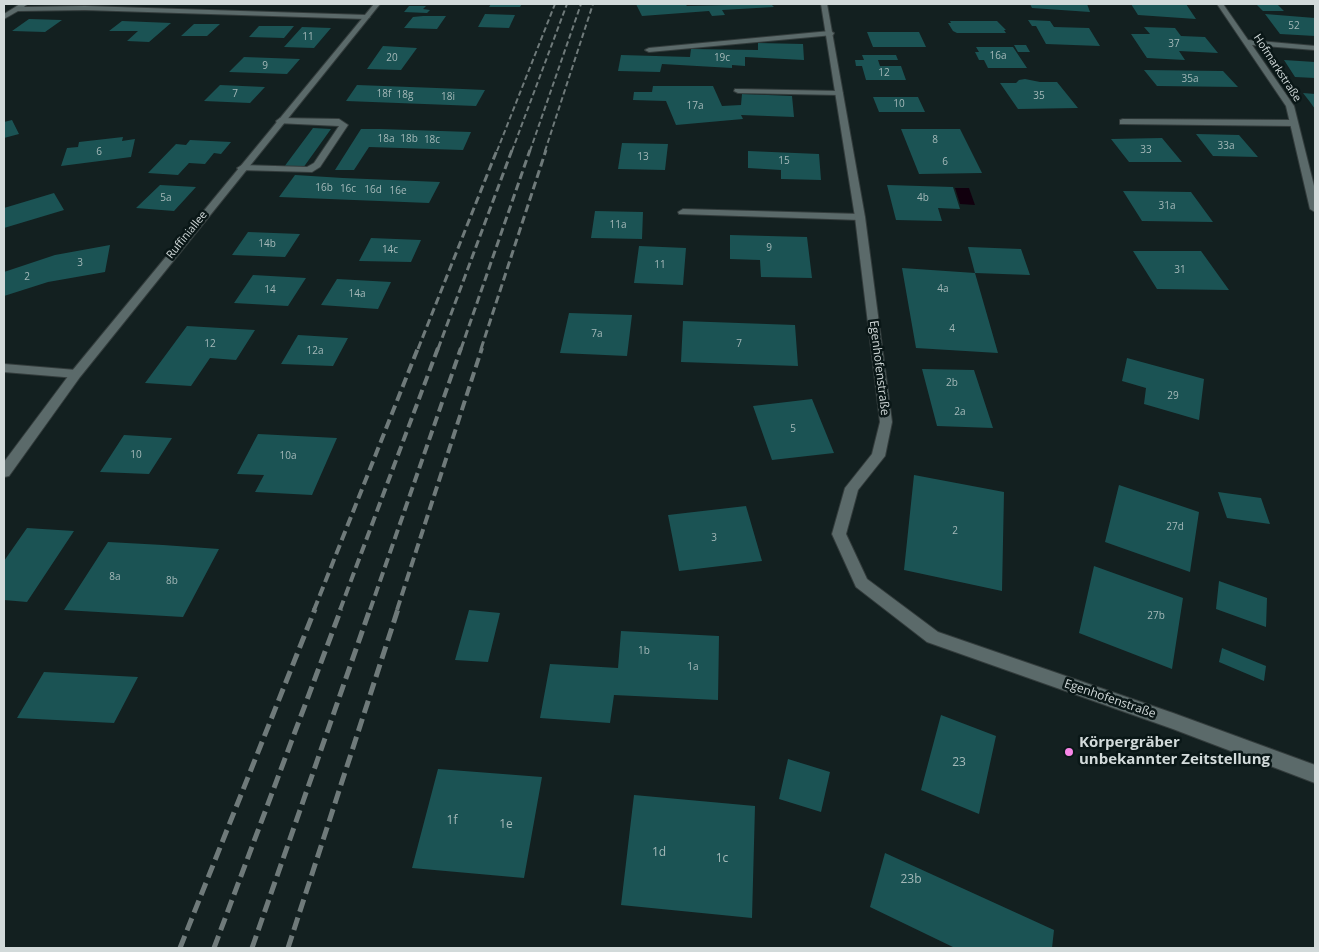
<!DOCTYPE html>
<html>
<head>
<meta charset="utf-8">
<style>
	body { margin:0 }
	#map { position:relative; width:1319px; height:952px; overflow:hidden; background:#132020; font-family:"Open Sans",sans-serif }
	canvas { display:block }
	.frame { position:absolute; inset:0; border:5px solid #d2dada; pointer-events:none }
</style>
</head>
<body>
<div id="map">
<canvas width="1319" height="952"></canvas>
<div class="frame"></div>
</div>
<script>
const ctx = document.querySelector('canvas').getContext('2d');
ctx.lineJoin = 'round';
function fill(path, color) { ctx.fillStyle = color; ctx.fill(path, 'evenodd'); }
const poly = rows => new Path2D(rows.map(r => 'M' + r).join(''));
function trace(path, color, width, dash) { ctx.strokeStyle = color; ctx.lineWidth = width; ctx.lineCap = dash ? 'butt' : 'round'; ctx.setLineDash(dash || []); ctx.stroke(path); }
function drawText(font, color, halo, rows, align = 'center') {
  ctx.font = font + ' "Open Sans",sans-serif'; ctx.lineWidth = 5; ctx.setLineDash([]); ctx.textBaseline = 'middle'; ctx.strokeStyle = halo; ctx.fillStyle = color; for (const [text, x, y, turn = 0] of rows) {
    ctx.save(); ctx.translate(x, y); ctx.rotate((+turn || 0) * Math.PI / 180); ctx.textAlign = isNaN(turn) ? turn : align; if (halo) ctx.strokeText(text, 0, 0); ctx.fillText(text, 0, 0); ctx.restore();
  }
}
fill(poly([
	[955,188,969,188,975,205,960,204]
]), '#11000e');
fill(poly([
	[491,4,522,4,520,7,489,7],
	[636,4,685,4,687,6,771,4,774,7,722,10,725,15,712,16,709,11,642,16],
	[1030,4,1087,4,1090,12,1032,8],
	[1131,4,1186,4,1196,19,1138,15],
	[1256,4,1277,4,1284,11,1263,11],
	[409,6,426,6,423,9,430,10,427,13,404,12],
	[485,14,515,15,509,28,478,27],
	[1265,14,1315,18,1315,36,1280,34],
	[423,16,446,16,437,29,404,28,413,17],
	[29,19,62,20,45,32,12,31],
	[1028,20,1050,21,1054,27,1089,28,1100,46,1046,44,1036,26,1032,26],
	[122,21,171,23,149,42,127,41,138,31,109,31],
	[950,21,997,21,1006,30,1004,30,1006,33,957,33,953,31,948,23,951,23],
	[194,24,220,24,207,36,181,36],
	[259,26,294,26,284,38,249,37],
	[302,27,331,28,314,48,284,47],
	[1144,27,1175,28,1181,36,1205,37,1218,53,1179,51,1185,60,1147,58,1131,34,1150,34],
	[867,32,919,32,926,47,873,47],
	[758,43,803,44,804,60,745,57,745,66,732,65,732,68,662,64,660,72,618,71,621,55,690,57,691,49,758,50],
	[1014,45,1026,45,1030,52,1018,52],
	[383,46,417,48,401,70,367,69],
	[976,47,1013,47,1027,68,988,68,984,60,979,60,975,52,979,52],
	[862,55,896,55,898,60,878,60,880,66,901,66,906,80,866,80,862,66,856,66,855,60,864,60],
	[244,57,300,59,287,74,229,72],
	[1284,60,1315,62,1315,78,1295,77],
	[1144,70,1223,71,1238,87,1157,86],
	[1025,79,1040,82,1057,82,1078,108,1018,109,1000,83,1016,83,1019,80],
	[220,85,265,87,250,103,204,101],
	[357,85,463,89,485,90,476,106,346,101],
	[653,86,713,86,722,106,741,105,742,94,792,96,794,117,741,115,743,119,676,125,666,101,633,100,634,92,652,92],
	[1303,93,1315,94,1315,109,1310,102],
	[873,97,918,97,925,112,879,112],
	[12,120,19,134,4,138,4,122],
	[313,128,331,129,303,168,284,167],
	[361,129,380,129,471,132,463,150,369,147,354,170,335,170],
	[901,129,960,129,982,173,919,174],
	[1196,134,1239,135,1258,157,1213,156],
	[123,137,122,141,135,139,131,157,61,166,67,148,78,147,79,142],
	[1162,138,1182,162,1129,162,1111,139],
	[190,140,231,142,221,154,214,153,205,164,189,163,178,175,148,173,176,144,186,145],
	[622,143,668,144,665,170,618,169],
	[748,151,819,154,821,180,781,179,781,170,748,168],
	[295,175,343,178,440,182,429,203,279,197],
	[160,185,196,187,174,211,136,208],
	[887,185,953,187,960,209,938,208,942,221,896,220],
	[1123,191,1191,192,1213,222,1142,221],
	[54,193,64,210,4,228,4,208],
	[595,211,643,212,642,239,591,238],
	[248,232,300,234,285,257,232,255],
	[730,235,807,237,812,278,761,277,760,260,730,259],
	[371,238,421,240,411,262,359,261],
	[110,245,105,272,48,282,4,296,4,272,55,255],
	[639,246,686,248,683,285,634,283],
	[968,247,1021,249,1030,275,975,273,998,353,916,348,902,268,975,273],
	[1133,251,1201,251,1229,290,1157,289],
	[253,275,306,278,288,306,234,303],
	[337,279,391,282,378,309,321,305],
	[569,313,632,315,627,356,560,353],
	[683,321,795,325,798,366,681,362],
	[187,326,255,330,236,360,210,358,191,386,145,383],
	[298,335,348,338,333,366,281,364],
	[1127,358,1204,379,1199,420,1144,404,1146,388,1122,381],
	[922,369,974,370,993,428,937,426],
	[812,399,834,453,772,460,753,406],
	[258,434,337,438,312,495,255,492,264,475,237,474],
	[124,435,172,438,149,474,100,472],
	[914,475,1004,492,1002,591,904,570],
	[1119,485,1199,512,1190,572,1105,542],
	[1218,492,1261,498,1270,524,1227,518],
	[746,506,762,561,679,571,668,515],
	[27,528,74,531,27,602,4,600,4,561],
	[108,542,163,545,219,549,183,617,64,610],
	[1094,566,1183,598,1172,669,1079,633],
	[1219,581,1267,598,1266,627,1216,609],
	[469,610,500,613,488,662,455,660],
	[621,631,719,636,718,700,614,695,610,723,540,718,550,664,618,668],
	[1222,648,1266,666,1264,681,1219,662],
	[44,672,138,677,114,723,17,718],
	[941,715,996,736,979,814,921,790],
	[788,759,830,772,821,812,779,799],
	[438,769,542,777,524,878,412,868],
	[634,795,755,806,752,918,621,905],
	[885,853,1054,930,1052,948,955,948,870,907]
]), '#1b5354');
const service = poly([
	[830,31,834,33,833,35,649,52,645,50,649,48,830,31],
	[735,89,839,91,843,93,839,95,738,93,734,91,735,89],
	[280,118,339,119,348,125,320,167,312,172,239,170,237,168,242,165,307,167,314,163,339,126,277,123,276,121,280,118],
	[1123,119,1294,120,1298,123,1294,126,1120,124,1120,120,1123,119],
	[683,209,860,214,865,217,860,220,679,214,678,212,683,209]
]);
const minor = poly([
	[20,4,27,4,24,7,85,6,366,15,370,17,366,19,85,10,18,11,4,19,4,14,20,4],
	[821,4,827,4,865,217,892,422,885,456,858,490,846,534,867,579,938,632,1173,713,1315,765,1315,783,1173,729,927,642,856,587,832,534,845,488,872,454,880,422,855,217,821,4],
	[1217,4,1223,4,1248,40,1315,46,1315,50,1252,45,1294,106,1315,190,1315,212,1310,209,1286,106,1217,4],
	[4,364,76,370,82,374,76,378,4,372,4,364]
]);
const tertiary = poly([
	[374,4,380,4,80,377,9,476,4,477,4,462,72,371,374,4]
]);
trace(service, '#333c3c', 2);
trace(minor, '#333c3c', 2);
trace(tertiary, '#333c3c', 2);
fill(service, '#5b6a6a');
fill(minor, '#5b6a6a');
fill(tertiary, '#5b6a6a');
trace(poly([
	[497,151,555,4],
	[512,151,567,4],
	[530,151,581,4],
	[545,151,593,4]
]), '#6f7a7a', 2, [5.5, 3]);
trace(poly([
	[418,349,497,150],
	[438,349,512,150],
	[461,349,530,150],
	[481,349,546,150]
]), '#6f7a7a', 3, [8, 4]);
trace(poly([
	[314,610,418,348],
	[340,610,438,348],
	[370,610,461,348],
	[397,610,482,348]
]), '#6f7a7a', 4, [10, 5]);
trace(poly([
	[180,948,315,609],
	[214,948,341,609],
	[252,948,370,609],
	[288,948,398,609]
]), '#6f7a7a', 5, [13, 6]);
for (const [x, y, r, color] of [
	[1069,752,5,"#f987e8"]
]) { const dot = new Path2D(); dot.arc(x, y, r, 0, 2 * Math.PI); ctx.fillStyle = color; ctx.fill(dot); trace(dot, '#0a1717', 2); }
drawText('10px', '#a4b8b8', null, [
	["52",1294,26],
	["11",308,37],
	["37",1174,44],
	["16a",998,56],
	["20",392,58],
	["19c",722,58],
	["9",265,66],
	["12",884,73],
	["35a",1190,79],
	["7",235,94],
	["18f",384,94],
	["18g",405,95],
	["35",1039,96],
	["18i",448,97],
	["10",899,104],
	["17a",695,106],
	["18a",386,139],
	["18b",409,139],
	["18c",432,140],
	["8",935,140],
	["33a",1226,146],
	["33",1146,150],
	["6",99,152],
	["13",643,157],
	["15",784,161],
	["6",945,162],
	["16b",324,188],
	["16c",348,189],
	["16d",373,190],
	["16e",398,191],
	["5a",166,198],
	["4b",923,198],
	["31a",1167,206],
	["11a",618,225],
	["14b",267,244],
	["9",769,248],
	["14c",390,250],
	["3",80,263],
	["11",660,265],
	["31",1180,270],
	["2",27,277],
	["4a",943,289],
	["14",270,290],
	["14a",357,294],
	["4",952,329],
	["7a",597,334],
	["12",210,344],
	["7",739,344],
	["12a",315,351],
	["2b",952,383],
	["29",1173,396],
	["2a",960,412],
	["5",793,429],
	["10",136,455],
	["10a",288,456],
	["27d",1175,527],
	["2",955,531],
	["3",714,538],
	["8a",115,577],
	["8b",172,581],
	["27b",1156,616],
	["1b",644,651],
	["1a",693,667]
]);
drawText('11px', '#d2dada', '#0a1717', [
	["Hofmarkstraße",1277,68,57],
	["Ruffiniallee",187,235,-51]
]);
drawText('12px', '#d2dada', '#0a1717', [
	["Egenhofenstraße",879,368,83],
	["Egenhofenstraße",1110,699,19]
]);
drawText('12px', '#a4b8b8', null, [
	["23",959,763],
	["1f",452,821],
	["1e",506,825],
	["1d",659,853],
	["1c",722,859],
	["23b",911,880]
]);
drawText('bold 15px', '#d2dada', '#0a1717', [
	["Körpergräber",1079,743],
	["unbekannter Zeitstellung",1079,760]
], 'left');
</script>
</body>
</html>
